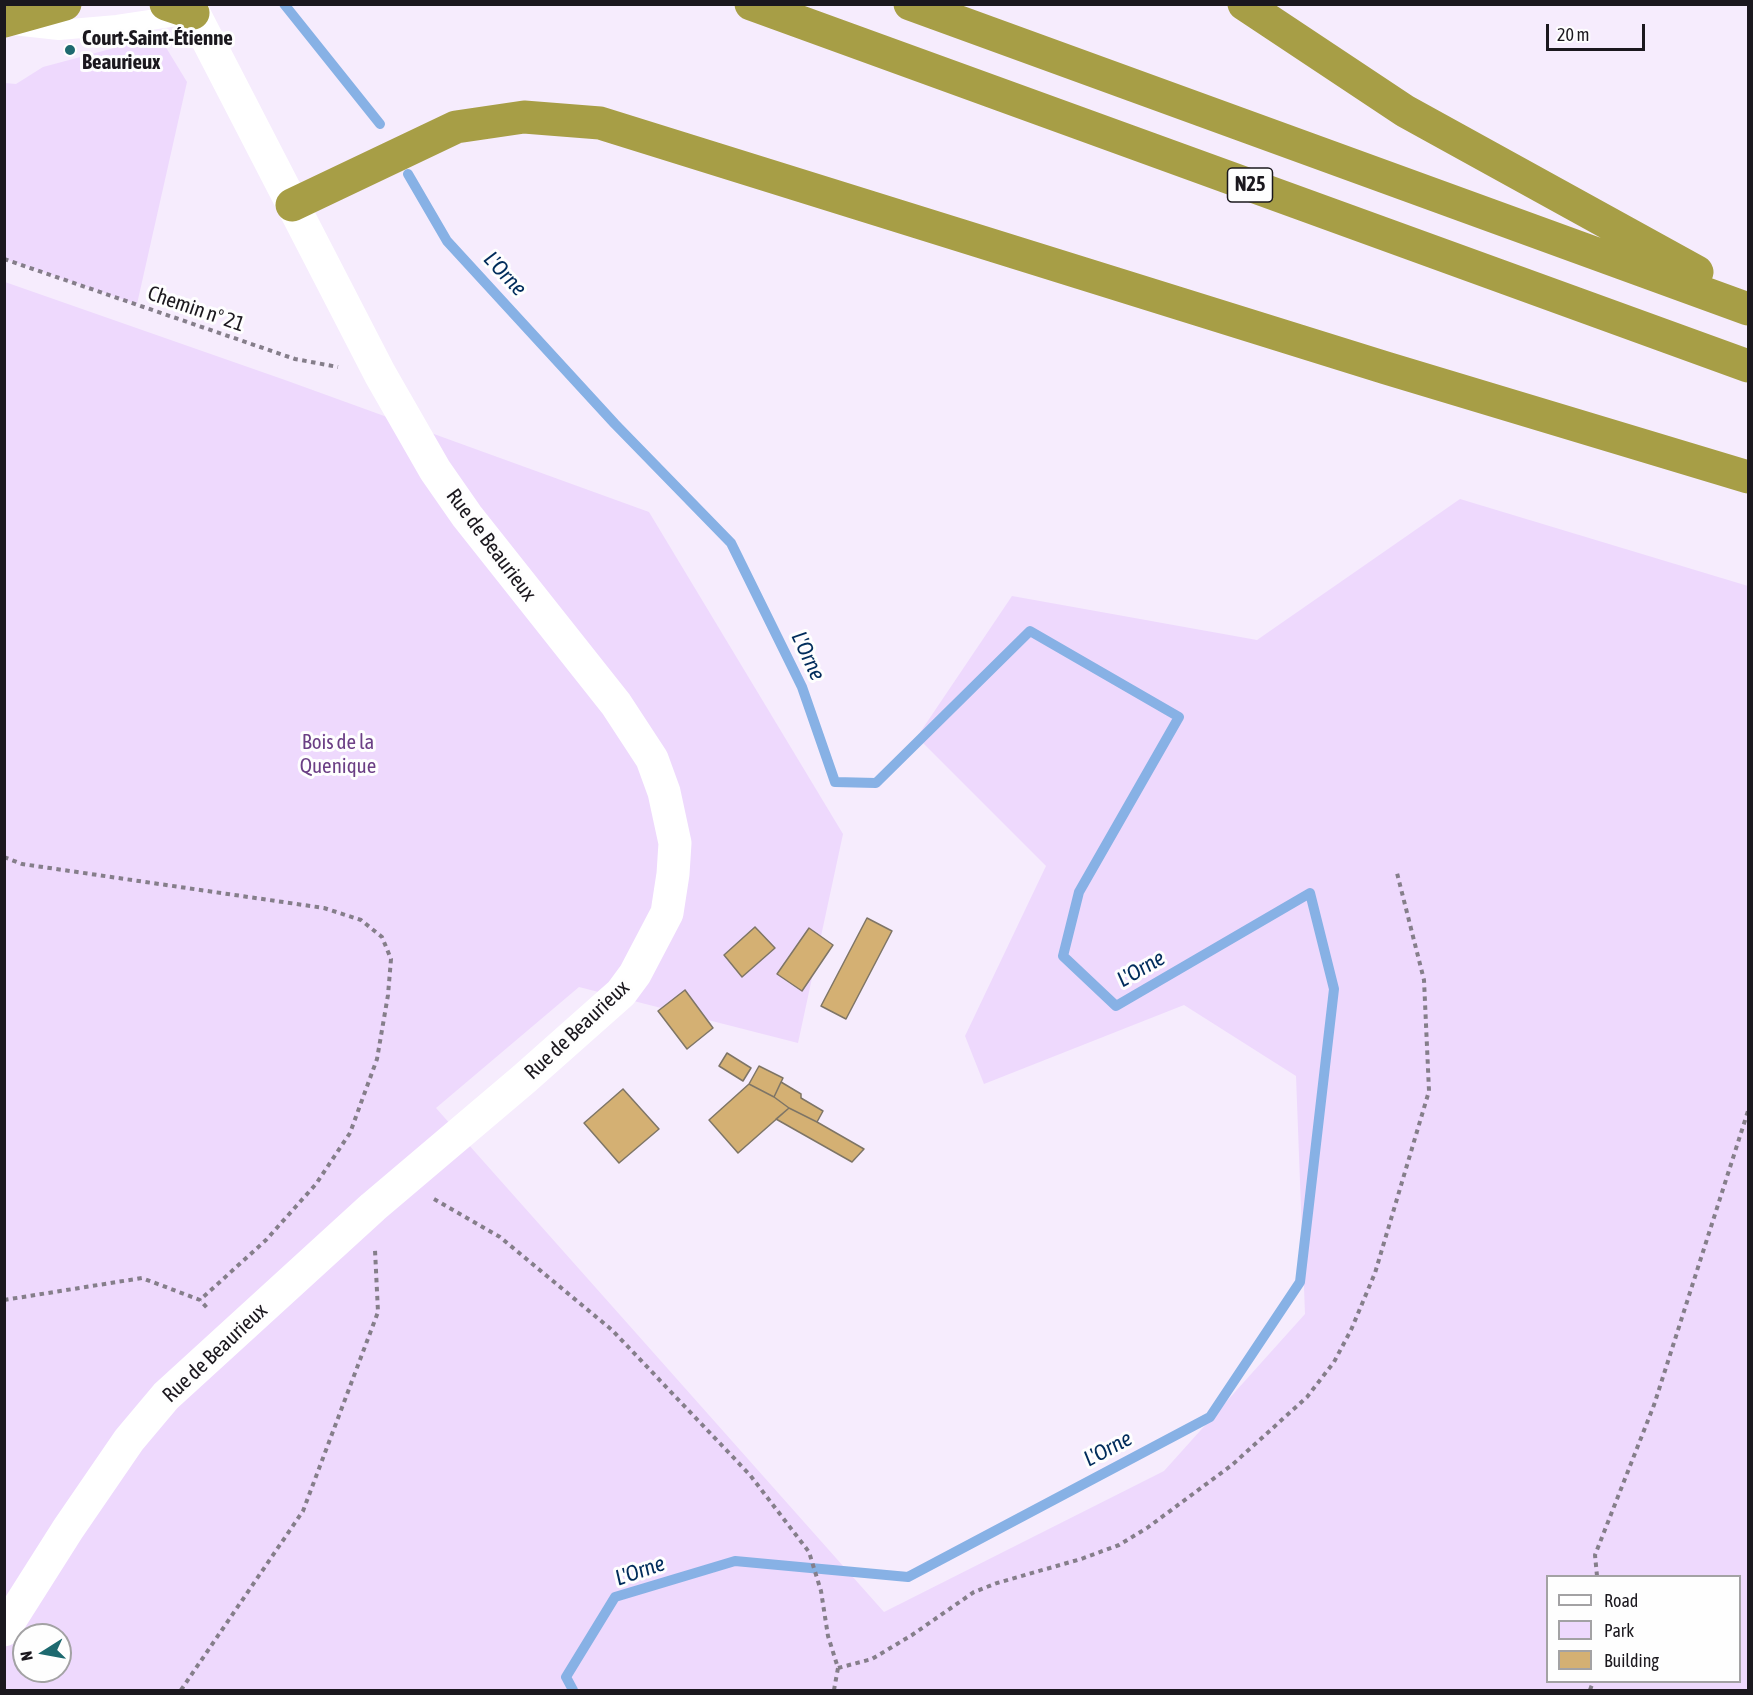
<!DOCTYPE html>
<html>
<head>
<meta charset="utf-8">
<style>
	body { margin:0 }
	#map { position:relative; width:1753px; height:1695px; overflow:hidden; background:#f6ecfd; font-family:"Asap Condensed",sans-serif }
	canvas { display:block }
	.frame { position:absolute; inset:0; border:6px solid #1b181e; pointer-events:none }
	.legend { position:absolute; left:1546px; top:1575px; width:195px; height:108px; box-sizing:border-box; background:#fefefe; border:2px solid #a3a2a4; margin:0; padding:8px 10px; list-style:none; font-size:18px; color:#1b181e }
	.legend li { display:flex; align-items:center; gap:12px; height:30px }
	.legend b { width:30px; border:2px solid #a3a2a4 }
	.north { position:absolute; left:12px; top:1623px; width:60px; height:60px; box-sizing:border-box; background:#fefefe; border:2px solid #a3a2a4; border-radius:50%; rotate:259deg; font-size:16px; font-weight:700; line-height:24px; text-align:center; color:#1b181e }
	.north::after { content:''; display:block; margin:auto; width:21px; height:27px; background:#1d696f; clip-path:polygon(50% 0,100% 100%,50% 72%,0 100%) }
	.scale { position:absolute; left:1546px; top:24px; width:99px; height:27px; box-sizing:border-box; border:3px solid #1b181e; border-top:0; padding-left:8px; font-size:18px; line-height:21px; white-space:nowrap; color:#1b181e; -webkit-text-stroke:4px #fefefe; paint-order:stroke }
</style>
</head>
<body>
<div id="map">
<canvas width="1753" height="1695"></canvas>
<div class="frame"></div>
<ul class="legend">
<li><b style="height:8px;background:#fff"></b>Road</li>
<li><b style="height:16px;background:#eed9fd"></b>Park</li>
<li><b style="height:16px;background:#d4b073"></b>Building</li>
</ul>
<div class="north">N</div>
<div class="scale">20 m</div>
</div>
<script>
const ctx = document.querySelector('canvas').getContext('2d');
ctx.lineJoin = 'round';
function fill(path, color) { ctx.fillStyle = color; ctx.fill(path, 'evenodd'); }
const poly = rows => new Path2D(rows.map(r => 'M' + r).join(''));
function trace(path, color, width, dash) { ctx.strokeStyle = color; ctx.lineWidth = width; ctx.lineCap = dash ? 'butt' : 'round'; ctx.setLineDash(dash || []); ctx.stroke(path); }
function drawText(font, color, halo, rows, align = 'center') {
  ctx.font = font + ' "Asap Condensed",sans-serif'; ctx.lineWidth = 6; ctx.setLineDash([]); ctx.textBaseline = 'middle'; ctx.strokeStyle = halo; ctx.fillStyle = color; for (const [text, x, y, turn = 0] of rows) {
    ctx.save(); ctx.translate(x, y); ctx.rotate((+turn || 0) * Math.PI / 180); ctx.textAlign = isNaN(turn) ? turn : align; if (halo) ctx.strokeText(text, 0, 0); ctx.fillText(text, 0, 0); ctx.restore();
  }
}
fill(poly([
	[159,36,187,82,137,304,5,259,5,83,16,84,43,67],
	[5,282,285,380,649,512,843,834,798,1043,579,987,436,1108,884,1612,1164,1471,1305,1314,1296,1076,1184,1005,984,1084,965,1036,1046,866,917,737,1012,596,1257,640,1460,499,1748,586,1748,1690,5,1690],
	[1548,1576,1740,1576,1740,1682,1548,1682],
	[24,1635,60,1635,60,1671,24,1671]
]), '#eed9fd');
trace(poly([
	[284,4,380,124],
	[408,174,447,241,615,424,731,543,802,687,835,782,876,783,1030,631,1179,717,1079,892,1063,956,1116,1006,1310,893,1334,989,1300,1282,1210,1417,908,1577,735,1561,615,1597,566,1677,573,1690]
]), '#87b1e5', 10);
const building = poly([
	[867,918,892,931,846,1019,821,1006,867,918],
	[755,927,775,948,742,977,724,955,755,927],
	[809,928,833,945,802,991,777,974,809,928],
	[685,990,713,1028,687,1049,658,1011,685,990],
	[727,1053,751,1068,743,1081,719,1066,727,1053],
	[759,1066,783,1078,774,1097,749,1084,759,1066],
	[781,1082,801,1094,801,1098,823,1111,817,1122,789,1108,774,1097,781,1082],
	[749,1084,774,1097,789,1108,738,1153,709,1120,749,1084],
	[623,1089,659,1129,619,1163,584,1123,623,1089],
	[789,1108,817,1122,864,1149,852,1162,776,1119,789,1108]
]);
fill(building, '#d4b073');
trace(building, '#7e7566', 1.5);
trace(poly([
	[4,259,295,359,338,367],
	[4,857,22,864,324,908,361,920,382,937,391,959,388,995,377,1059,350,1133,316,1184,266,1240,200,1300],
	[434,1199,500,1237,612,1330,750,1475,809,1552,821,1591,828,1636,838,1668,834,1690],
	[4,1300,142,1278,200,1300,209,1310],
	[1597,1576,1595,1555,1654,1405,1748,1111],
	[838,1668,872,1659,912,1635,974,1592,997,1583,1081,1559,1119,1545,1147,1528,1232,1465,1307,1397,1334,1362,1351,1330,1375,1273,1429,1091,1424,980,1397,873],
	[181,1690,303,1511,378,1312,375,1250],
	[1590,1690,1593,1682]
]), '#857e8a', 4, [4.5, 4.5]);
trace(poly([
	[13,25,59,30,117,25,183,15]
]), '#fff', 20);
trace(poly([
	[4,1630,68,1529,129,1440,166,1396,373,1207,524,1079,621,993,635,974,667,913,673,874,675,843,664,792,652,759,616,704,467,516,435,470,380,374,189,4]
]), '#fff', 33);
trace(poly([
	[166,4,193,13],
	[751,4,1748,366],
	[910,4,1748,309],
	[1244,4,1405,111,1697,272],
	[4,21,65,4],
	[292,205,456,127,524,117,600,123,1386,368,1748,477]
]), '#a79e46', 33);
for (const [x, y, r, color] of [
	[70,50,6,"#1d696f"]
]) { const dot = new Path2D(); dot.arc(x, y, r, 0, 2 * Math.PI); ctx.fillStyle = color; ctx.fill(dot); trace(dot, '#fefefe', 2); }
for (const [x, y, w] of [
	[1250,185,45]
]) { const box = new Path2D(); box.roundRect(x - w / 2, y - 17, w, 34, 4.5); ctx.fillStyle = '#fefefe'; ctx.fill(box); trace(box, '#1b181e', 1.5); }
drawText('bold 20px', '#1b181e', null, [
	["N25",1250,185]
]);
drawText('bold 21px', '#1b181e', '#fefefe', [
	["Court-Saint-Étienne",82,38],
	["Beaurieux",82,62]
], 'left');
drawText('21px', '#1b181e', '#fefefe', [
	["Chemin n° 21",196,309,19],
	["Rue de Beaurieux",491,545,53],
	["Rue de Beaurieux",577,1030,-43],
	["Rue de Beaurieux",215,1353,-43]
]);
drawText('21px', '#6b3f85', '#fefefe', [
	["Bois de la",338,742],
	["Quenique",338,766]
]);
drawText('italic 22px', '#002c5b', '#fefefe', [
	["L'Orne",505,274,47],
	["L'Orne",808,656,65],
	["L'Orne",1141,969,-30],
	["L'Orne",1108,1449,-28],
	["L'Orne",640,1571,-19]
]);
</script>
</body>
</html>
